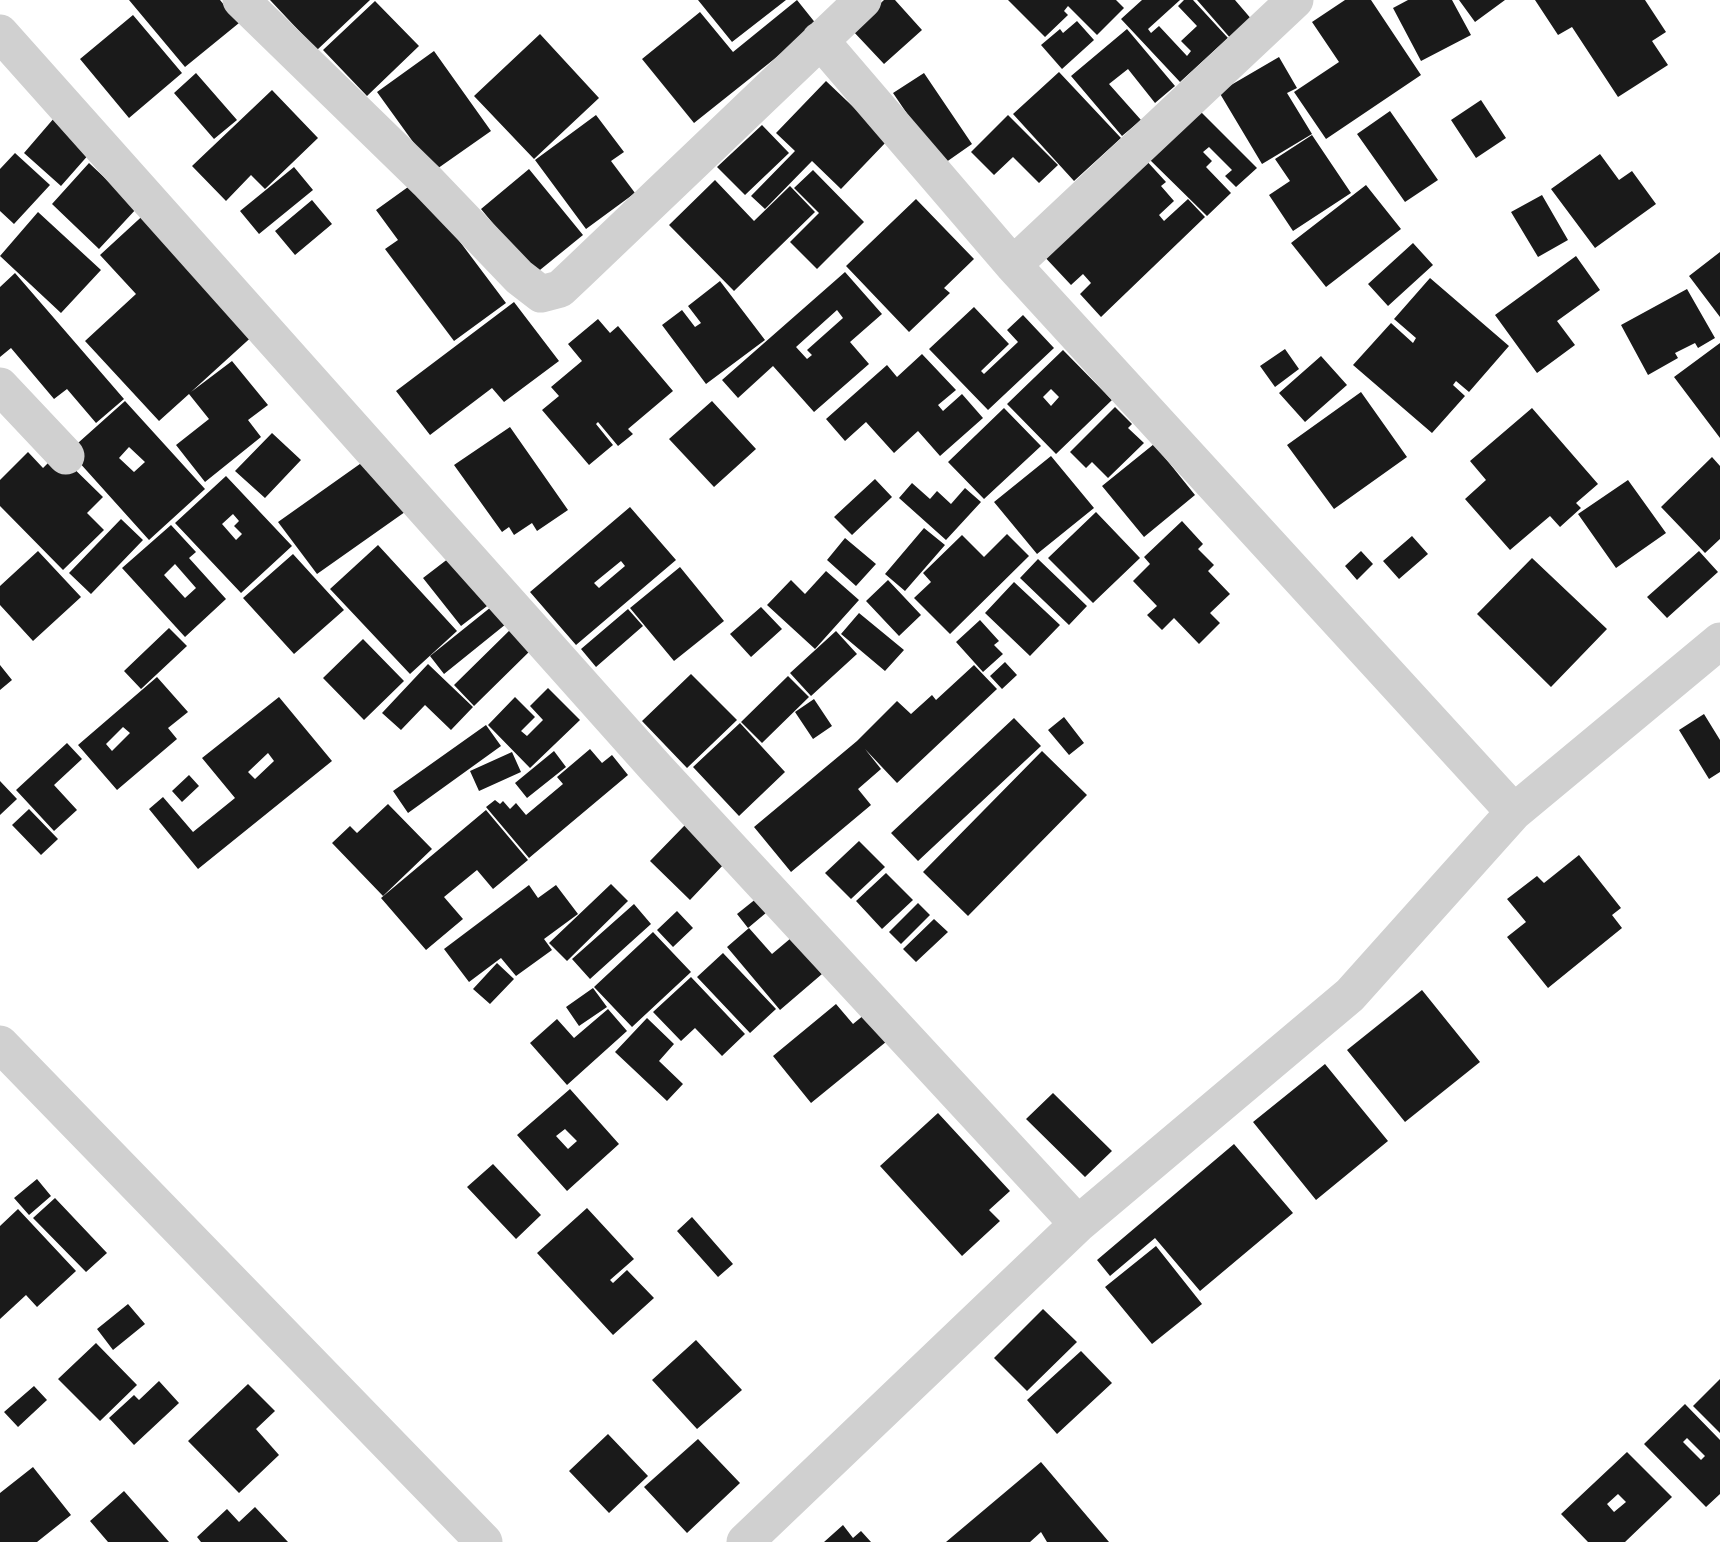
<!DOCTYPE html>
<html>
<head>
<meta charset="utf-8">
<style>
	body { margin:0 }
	canvas { display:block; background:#fff }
</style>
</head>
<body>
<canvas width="1720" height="1542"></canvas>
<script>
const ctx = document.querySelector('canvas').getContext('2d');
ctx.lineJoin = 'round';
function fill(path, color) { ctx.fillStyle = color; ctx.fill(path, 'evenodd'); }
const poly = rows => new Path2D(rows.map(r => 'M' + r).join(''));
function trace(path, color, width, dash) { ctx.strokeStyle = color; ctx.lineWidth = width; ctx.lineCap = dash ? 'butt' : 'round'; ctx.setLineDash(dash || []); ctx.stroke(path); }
fill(poly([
	[129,0,220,0,239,23,185,67],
	[270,0,370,0,317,50],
	[698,0,786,0,732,42],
	[797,0,817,25,694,123,642,59,700,12,733,52],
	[884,0,895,0,922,30,884,64,852,30],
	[1008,0,1116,0,1124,8,1097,35,1068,6,1064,11,1068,15,1045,37],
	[1142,0,1180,0,1148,29,1151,33,1159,26,1187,56,1191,51,1181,41,1197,26,1178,6,1184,0,1193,0,1228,38,1180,82,1121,19],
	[1197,0,1235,0,1253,21,1232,40],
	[1345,0,1371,0,1421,75,1326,139,1294,92,1339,62,1312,22],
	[1408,0,1452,0,1471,35,1421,61,1393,8],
	[1459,0,1505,0,1475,22],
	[1535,0,1645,0,1666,32,1652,41,1668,65,1618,97,1572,27,1558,35],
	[375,1,419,46,367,96,323,50],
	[133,15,182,73,129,118,80,59],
	[1077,21,1094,40,1062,69,1041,45,1060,29,1063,33],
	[1127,29,1175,86,1155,103,1128,69,1109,84,1141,120,1122,136,1071,76],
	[540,34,599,98,534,159,474,96],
	[434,51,491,131,434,171,377,92],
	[1279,57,1297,88,1287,93,1312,134,1262,164,1219,92],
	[1059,72,1121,138,1074,181,1013,114],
	[196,73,237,120,214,139,174,93],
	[924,73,972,144,942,165,893,93],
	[826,81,888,140,841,189,812,161,765,209,751,196,795,151,776,133],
	[272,90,318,138,265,189,251,175,226,201,192,166],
	[1481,100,1506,138,1476,158,1451,120],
	[67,103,105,136,61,186,24,153],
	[1199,110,1257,168,1236,187,1225,176,1232,170,1209,147,1203,152,1212,161,1206,167,1231,193,1207,216,1149,159],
	[1390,111,1438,180,1405,202,1357,134],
	[596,115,624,152,611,161,635,193,586,229,535,160],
	[1008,115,1058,165,1039,183,1013,157,994,175,971,152],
	[762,125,789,153,745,195,717,167],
	[1312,135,1351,193,1293,231,1269,195,1290,181,1275,159],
	[15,153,50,185,14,224,0,211,0,169],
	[1600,154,1619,180,1632,171,1656,204,1595,248,1551,189],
	[1144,158,1166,182,1161,186,1174,201,1159,215,1164,221,1188,199,1205,217,1101,317,1080,294,1091,283,1083,274,1071,285,1041,253],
	[89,163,137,208,99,249,52,204],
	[294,167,313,190,259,234,240,211],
	[529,169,583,235,535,274,481,209],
	[813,170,864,222,817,269,790,242,819,213,794,188],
	[715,180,754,221,790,186,815,212,734,291,669,225],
	[415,182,506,303,454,341,385,249,398,240,376,210],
	[1366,185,1401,229,1326,287,1291,243],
	[1542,195,1568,240,1538,257,1511,212],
	[916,199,974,259,944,288,950,293,909,332,846,266],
	[312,200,332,224,295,255,275,231],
	[150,209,257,332,191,392,232,361,268,405,248,420,261,437,205,482,176,445,209,419,189,394,159,421,85,341,136,294,100,255],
	[38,212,101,270,61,313,0,256],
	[1413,243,1433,265,1388,306,1368,284],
	[1720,252,1720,317,1689,276],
	[1576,256,1600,290,1557,321,1575,345,1537,373,1495,315],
	[845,272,882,314,850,342,869,364,814,412,773,366,738,398,722,380],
	[837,310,843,318,807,350,812,355,807,359,796,347],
	[15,273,124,399,96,423,67,389,54,399,11,348,0,357,0,287],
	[1430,278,1509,346,1469,392,1456,381,1453,385,1465,396,1432,433,1353,365,1391,323,1413,343,1416,338,1394,319],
	[720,281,765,340,706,384,662,325,682,310,695,327,701,323,688,306],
	[1687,289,1715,338,1698,348,1695,343,1675,353,1678,358,1648,375,1621,325],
	[514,302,559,361,504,402,492,388,430,435,396,391],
	[974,307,1009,344,981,371,984,374,1018,342,1007,330,1023,315,1054,348,988,410,929,349],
	[598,319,610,333,618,326,673,391,628,429,633,434,618,446,598,422,596,424,613,445,589,465,542,410,559,396,551,387,582,361,568,344],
	[1720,343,1720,438,1674,377],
	[1285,349,1299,369,1275,387,1260,366],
	[1063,350,1112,400,1056,454,1007,404],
	[1051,389,1059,397,1051,406,1043,397],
	[922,354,956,390,938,405,943,411,962,394,983,418,940,456,918,431,894,453,866,422,845,441,826,419,887,365,897,377],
	[1321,356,1347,385,1305,422,1279,393],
	[1361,392,1407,457,1334,509,1287,445],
	[125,401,205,489,149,540,69,451],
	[129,447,145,462,134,472,119,458],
	[712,401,756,449,714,487,669,439],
	[1115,407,1132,424,1128,428,1144,443,1108,478,1092,462,1086,468,1070,452],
	[1004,408,1041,446,984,499,948,462],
	[1532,408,1598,484,1576,503,1581,508,1560,527,1550,516,1510,550,1465,499,1486,480,1470,461],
	[510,427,568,510,537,531,532,523,514,535,509,527,502,532,454,465],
	[272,433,301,460,265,498,235,471],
	[1154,444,1195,495,1144,537,1102,486],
	[28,452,43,468,58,453,103,497,87,513,104,530,63,570,0,506,0,480],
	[374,454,412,507,317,574,278,522],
	[1051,456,1094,508,1037,554,994,502],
	[1712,457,1720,466,1720,539,1705,553,1661,507],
	[226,476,292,546,241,593,175,523],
	[233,514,239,521,234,526,242,534,236,540,222,524],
	[875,479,892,497,852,535,834,517],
	[1628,480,1666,533,1616,568,1578,514],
	[912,483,930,499,937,491,951,504,965,488,981,502,946,540,899,498],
	[630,507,676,560,576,645,530,592],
	[621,561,625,566,599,588,594,583],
	[1096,512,1140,558,1093,603,1048,558],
	[121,519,143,540,91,594,69,573],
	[1182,521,1203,544,1198,549,1214,565,1208,571,1230,594,1210,613,1220,623,1199,644,1174,618,1162,630,1147,615,1157,606,1133,581,1150,564,1144,557],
	[171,525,196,552,189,558,226,599,185,637,122,568],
	[175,564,196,588,185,598,164,575],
	[924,528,945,545,905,591,885,574],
	[1007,534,1029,556,950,634,914,598,931,582,923,573,962,535,984,557],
	[1412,536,1428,554,1399,579,1383,561],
	[845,538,876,564,856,586,827,560],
	[378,545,457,631,410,674,330,589],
	[38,551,81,597,33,641,0,605,0,586],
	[1361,551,1373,564,1357,580,1345,566],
	[1699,551,1718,572,1667,618,1647,597],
	[293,554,344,610,294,654,243,598],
	[453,555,491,603,461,626,423,578],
	[1532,558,1607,629,1551,687,1477,614],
	[1038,559,1087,606,1069,625,1020,578],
	[680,567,724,621,674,661,630,608],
	[826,571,859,600,815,649,767,605,791,580,805,594],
	[888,580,921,615,899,636,866,601],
	[1014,582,1060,625,1030,656,985,613],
	[491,607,506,624,444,674,430,656],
	[761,607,782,629,751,657,730,634],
	[628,609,643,626,596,667,581,649],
	[859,613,904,650,885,671,841,634],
	[980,620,999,641,994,645,1003,654,983,672,956,642],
	[514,626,534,647,474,706,454,685],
	[169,628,187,646,141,689,124,671],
	[836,631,857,654,811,696,790,673],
	[363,639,404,681,364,720,323,678],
	[1005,662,1017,675,1002,689,990,676],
	[428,664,473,707,451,730,425,705,401,730,382,713],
	[0,665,12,680,0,690],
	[974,665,997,689,897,783,865,749,881,769,858,789,871,805,791,872,754,827,857,741,897,701,911,714,932,695,936,700],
	[691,674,737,720,687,768,642,721],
	[788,676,809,697,762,743,741,722],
	[157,677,188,712,168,728,177,739,117,790,78,745],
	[123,727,130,733,112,751,106,744],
	[548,688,580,720,530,768,488,725,515,697,535,717,521,731,527,736,543,720,530,706],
	[279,697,332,761,198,869,149,809,163,797,193,832,235,798,202,758],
	[268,753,274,761,255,779,248,772],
	[814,699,832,726,813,739,795,712],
	[1704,714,1720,740,1720,772,1709,779,1679,730],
	[1064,717,1084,743,1069,755,1048,730],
	[1014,718,1041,746,918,861,891,833],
	[740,723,785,772,739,816,693,767],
	[486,725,501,746,408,813,393,791],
	[67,743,82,759,54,785,77,810,54,831,16,790],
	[590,749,602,763,612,755,628,775,529,858,486,807,495,800,500,804,503,801,510,809,516,803,526,815,563,784,557,777],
	[554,751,566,767,527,798,515,783],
	[1042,751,1087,795,968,916,923,872],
	[512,752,521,772,479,791,470,771],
	[189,775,199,786,182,802,172,791],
	[0,781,17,799,0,815],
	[388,804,432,849,383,896,332,843,350,826,357,833],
	[29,809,58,839,41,855,12,825],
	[486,810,528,860,493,889,477,870,444,897,463,919,426,950,381,898],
	[685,825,725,863,690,900,650,861],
	[859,841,885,867,851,899,825,873],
	[1579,855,1621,908,1612,915,1622,928,1548,988,1507,937,1526,922,1507,899,1537,876,1544,883],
	[886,873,913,900,882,929,856,901],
	[611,884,628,901,567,961,549,943],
	[529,885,538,898,556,885,578,914,544,939,552,950,516,976,501,958,469,982,444,949],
	[762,894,773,907,748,928,737,914],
	[918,903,930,915,901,944,889,932],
	[634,904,651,924,590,979,572,959],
	[677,911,693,928,673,947,657,930],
	[934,919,948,932,916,962,903,949],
	[749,928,772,954,791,938,822,974,780,1010,727,947],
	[653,932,691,972,632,1027,594,987],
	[723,953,776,1009,750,1033,697,977],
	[497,963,514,979,490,1004,473,989],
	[691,977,745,1034,722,1056,695,1028,681,1041,653,1012],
	[593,988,607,1007,579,1026,566,1007],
	[1422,990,1480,1062,1405,1122,1347,1050],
	[836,1004,853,1024,870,1010,892,1037,811,1103,773,1056],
	[608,1009,627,1031,567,1085,530,1043,557,1019,574,1038],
	[647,1018,674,1044,659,1061,683,1084,667,1101,615,1052],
	[1325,1064,1388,1141,1316,1200,1253,1122],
	[570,1089,619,1144,567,1191,517,1135],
	[565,1129,577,1141,568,1149,556,1136],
	[1053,1093,1112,1151,1085,1177,1026,1119],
	[938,1113,1010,1191,989,1210,1000,1221,962,1256,880,1166],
	[1234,1144,1293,1213,1200,1291,1155,1238,1110,1276,1097,1260],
	[493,1164,541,1215,516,1239,467,1187],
	[37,1179,51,1196,29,1215,14,1198],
	[55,1198,107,1253,86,1272,33,1218],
	[587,1208,634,1259,610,1280,613,1283,627,1270,654,1298,613,1335,537,1253],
	[18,1209,76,1271,37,1307,26,1295,0,1319,0,1226],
	[692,1217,733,1264,718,1277,677,1231],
	[1156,1246,1202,1304,1152,1344,1105,1287],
	[128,1304,145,1324,113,1350,97,1329],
	[1043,1309,1077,1342,1027,1391,994,1358],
	[696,1340,742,1390,697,1429,652,1380],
	[96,1343,137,1385,100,1421,58,1379],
	[1081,1351,1112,1383,1057,1434,1027,1400],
	[1720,1379,1720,1433,1693,1406],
	[159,1381,179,1403,134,1445,109,1418,134,1395,139,1400],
	[248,1384,275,1411,256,1429,279,1455,239,1493,188,1441],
	[34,1386,47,1400,18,1427,4,1412],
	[1685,1404,1720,1440,1720,1494,1706,1507,1644,1444],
	[1687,1438,1705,1456,1701,1460,1683,1442],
	[608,1434,648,1476,609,1513,569,1471],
	[698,1439,740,1483,687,1533,644,1487],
	[1627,1452,1672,1497,1625,1542,1588,1542,1561,1514],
	[1618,1494,1626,1502,1614,1512,1607,1504],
	[1041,1462,1109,1542,1047,1542,1041,1532,1030,1542,946,1542],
	[33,1467,71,1515,37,1542,0,1542,0,1493],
	[124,1491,169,1542,108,1542,90,1521],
	[255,1507,288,1542,201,1542,197,1537,227,1509,239,1522],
	[843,1525,853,1538,861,1531,871,1542,824,1542]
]), '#1a1a1a');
trace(poly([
	[241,0,428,182,519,277,541,294,560,289,577,273,863,0],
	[0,33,656,768,1078,1224],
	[820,40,1013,265,1514,812],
	[1013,265,1295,0],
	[0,386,66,456],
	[0,1044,484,1542],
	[745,1542,1078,1224,1350,995,1514,812,1720,641]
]), '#d0d0d0', 37);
</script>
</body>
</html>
